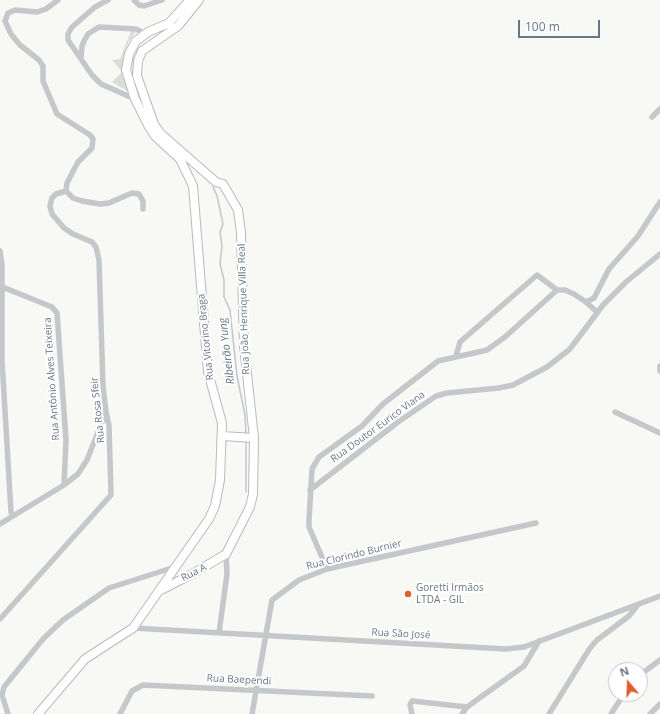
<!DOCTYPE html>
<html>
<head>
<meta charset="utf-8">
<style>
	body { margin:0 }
	#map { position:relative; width:660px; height:714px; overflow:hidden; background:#f8f8f5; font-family:"Open Sans",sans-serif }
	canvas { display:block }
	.north { position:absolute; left:608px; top:662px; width:40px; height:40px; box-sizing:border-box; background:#fff; border:1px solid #c2c9cf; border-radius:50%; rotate:341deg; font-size:11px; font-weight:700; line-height:16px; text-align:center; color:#677786 }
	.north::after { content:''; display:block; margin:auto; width:14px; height:18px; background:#e05e2d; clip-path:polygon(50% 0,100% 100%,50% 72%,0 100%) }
	.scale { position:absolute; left:518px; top:20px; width:82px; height:18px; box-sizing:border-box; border:2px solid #677786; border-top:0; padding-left:5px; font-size:12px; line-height:14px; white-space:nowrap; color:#677786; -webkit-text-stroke:3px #fff; paint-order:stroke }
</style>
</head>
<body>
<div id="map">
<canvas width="660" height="714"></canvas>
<div class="north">N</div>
<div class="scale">100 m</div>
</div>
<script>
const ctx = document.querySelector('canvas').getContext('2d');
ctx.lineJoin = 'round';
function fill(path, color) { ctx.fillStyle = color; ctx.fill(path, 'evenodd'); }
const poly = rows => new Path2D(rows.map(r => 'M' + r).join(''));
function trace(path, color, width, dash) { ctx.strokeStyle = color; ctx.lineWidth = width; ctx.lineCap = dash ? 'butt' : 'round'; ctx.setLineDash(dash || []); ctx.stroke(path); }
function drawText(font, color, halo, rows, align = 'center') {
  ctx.font = font + ' "Open Sans",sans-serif'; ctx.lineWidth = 4; ctx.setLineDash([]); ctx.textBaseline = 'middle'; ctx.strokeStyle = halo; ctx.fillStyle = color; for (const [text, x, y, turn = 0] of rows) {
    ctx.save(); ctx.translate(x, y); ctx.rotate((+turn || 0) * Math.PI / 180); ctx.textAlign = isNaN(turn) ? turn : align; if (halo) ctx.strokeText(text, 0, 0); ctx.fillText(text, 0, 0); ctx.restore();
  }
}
fill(poly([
	[131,31,136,32,129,41,123,57,123,69,129,90,127,91,112,82,122,72,112,60,120,59]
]), '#d9dfd6');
trace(poly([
	[213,187,217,196,223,224,220,232,222,246,220,264,224,280,224,297,230,310,237,376,245,415,246,434],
	[246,492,246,440]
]), '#bec7cc', 1.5);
const secondary = poly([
	[222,436,254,438],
	[163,589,194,573,226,554,250,507,253,494,254,438,244,346,241,233,238,210,223,184,216,182,160,133,154,124,137,76,138,61,142,51,178,26,199,0],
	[38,714,85,659,133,628,209,519,215,506,220,480,222,423,208,372,193,186,180,159,155,136,148,125,135,99,126,70,129,54,136,41,148,32,169,23,190,0]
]);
trace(secondary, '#b6bbc0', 10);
trace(poly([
	[58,0,46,9,37,12,15,10,8,13,5,21,11,34,20,45,39,60,43,66,43,81,57,114,90,135,93,139,92,148,78,162,67,183,66,191,73,198,82,201,100,204,109,203,132,193,139,194,143,201,143,209],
	[108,0,95,7,72,27,68,34,68,40,92,75,101,84,135,99],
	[134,0,139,5,144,6,162,0],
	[81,57,82,46,84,41,88,34,99,27,136,29,140,31,142,36],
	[652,117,660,109],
	[0,251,2,265,2,360,11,512,13,516],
	[0,286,52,307,57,313,66,440,64,485],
	[586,302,594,298,609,269,638,236,660,202],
	[456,356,460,342,537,275,557,290],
	[660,366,660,371],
	[615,412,660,433],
	[310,490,398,422,436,396,447,393,499,388,513,385,547,367,570,349,603,305,626,282,660,254],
	[0,524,64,485,78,474,87,460,106,412],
	[327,569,309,527,309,520,312,469,319,457,362,426,383,404,438,361,487,350,505,337,557,290,565,290,574,294,586,302,597,312],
	[0,619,111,495,109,425,106,412,103,386,99,260,96,247,92,242,73,234,64,228,52,214,50,206,52,198,56,194,66,191],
	[133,628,506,649,524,647,660,596],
	[219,633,227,574,226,554],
	[640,675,660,660],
	[8,714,2,695,4,687,43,639,63,620,109,588,175,567],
	[120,714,132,691,143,685,372,696],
	[252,714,272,600,299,580,327,569,536,523],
	[412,714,410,705,412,701,467,707],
	[462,714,467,707,524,666,539,641],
	[549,714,590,648,597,640,629,616,637,606],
	[611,714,624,694],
	[650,714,660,704]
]), '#c4c8cb', 5.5);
trace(secondary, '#fff', 8);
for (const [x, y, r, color] of [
	[408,594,4,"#e05e2d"]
]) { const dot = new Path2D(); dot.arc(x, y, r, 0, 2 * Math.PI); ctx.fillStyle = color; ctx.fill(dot); trace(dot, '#fff', 1.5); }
drawText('10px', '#677786', '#fff', [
	["Rua João Henrique Villa Real",244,309,-92],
	["Rua Vitorino Braga",206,337,-96],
	["Rua Antônio Alves Teixeira",52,379,-94],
	["Rua Rosa Sfeir",98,410,-96],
	["Rua Doutor Eurico Viana",378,427,-36],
	["Rua Clorindo Burnier",354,555,-14],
	["Rua A",194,573,-27],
	["Rua São José",401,634,3],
	["Rua Baependi",239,680,3]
]);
drawText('10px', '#677786', '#fff', [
	["Goretti Irmãos",416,588],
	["LTDA - GIL",416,600]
], 'left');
drawText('italic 11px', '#637881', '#fff', [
	["Ribeirão Yung",227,351,-97]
]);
</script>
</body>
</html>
